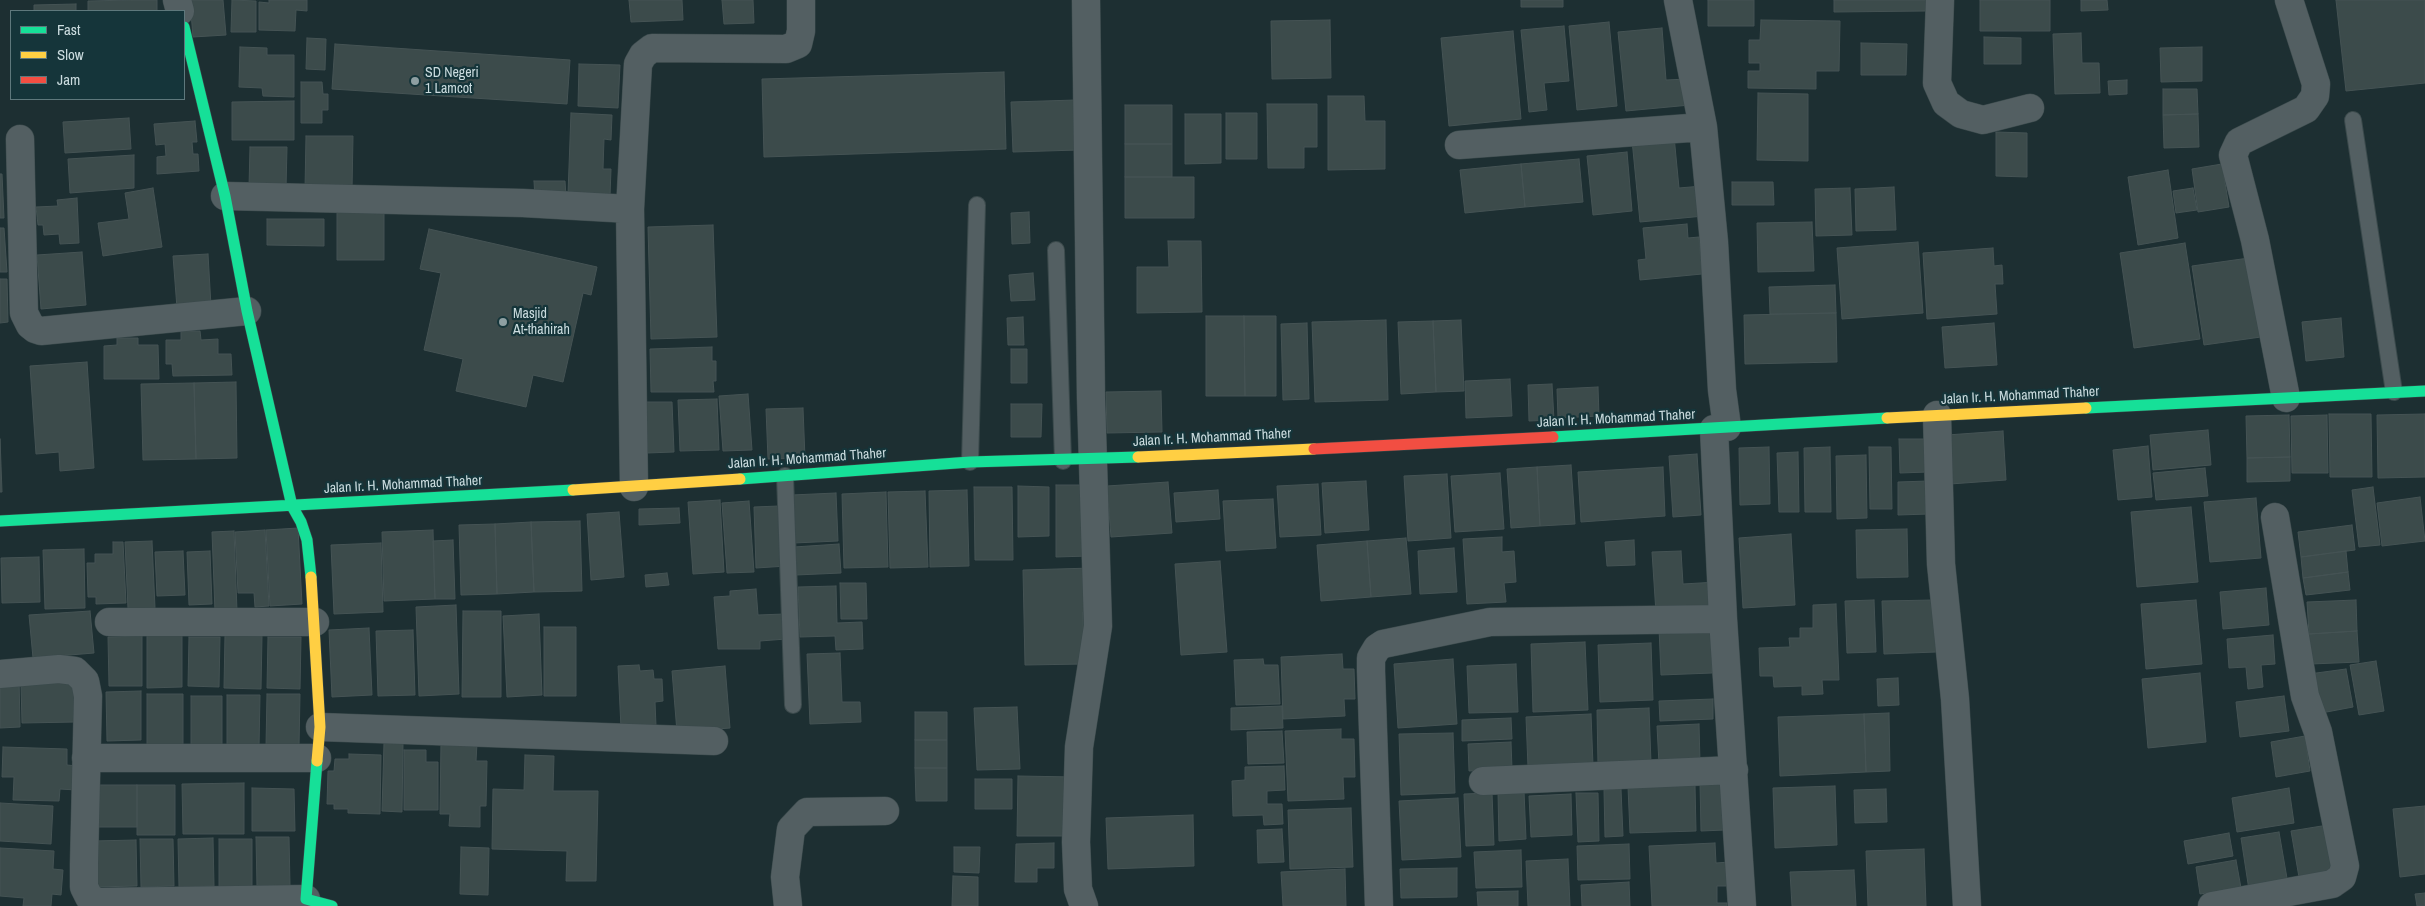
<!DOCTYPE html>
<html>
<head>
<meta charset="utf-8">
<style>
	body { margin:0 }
	#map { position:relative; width:2425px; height:906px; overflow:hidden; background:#1d2f32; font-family:"Archivo Narrow",sans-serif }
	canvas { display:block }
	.legend { position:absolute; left:10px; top:10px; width:175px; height:90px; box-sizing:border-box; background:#15353a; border:1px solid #5e787c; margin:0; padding:6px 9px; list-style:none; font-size:15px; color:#cbdcdf }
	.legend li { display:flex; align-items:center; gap:10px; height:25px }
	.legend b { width:25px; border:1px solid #5e787c }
</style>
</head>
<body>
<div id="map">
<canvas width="2425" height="906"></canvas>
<ul class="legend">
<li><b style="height:6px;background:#16e098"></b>Fast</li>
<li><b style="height:6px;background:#ffcf43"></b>Slow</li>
<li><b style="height:6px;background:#f24e42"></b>Jam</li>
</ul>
</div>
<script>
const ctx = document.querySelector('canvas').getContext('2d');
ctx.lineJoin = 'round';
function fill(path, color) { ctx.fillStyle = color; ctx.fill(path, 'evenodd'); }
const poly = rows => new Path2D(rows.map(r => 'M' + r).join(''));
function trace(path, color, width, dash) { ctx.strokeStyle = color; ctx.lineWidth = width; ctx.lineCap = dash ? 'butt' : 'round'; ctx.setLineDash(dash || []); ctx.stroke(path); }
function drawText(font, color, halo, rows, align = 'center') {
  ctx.font = font + ' "Archivo Narrow",sans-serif'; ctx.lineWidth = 4.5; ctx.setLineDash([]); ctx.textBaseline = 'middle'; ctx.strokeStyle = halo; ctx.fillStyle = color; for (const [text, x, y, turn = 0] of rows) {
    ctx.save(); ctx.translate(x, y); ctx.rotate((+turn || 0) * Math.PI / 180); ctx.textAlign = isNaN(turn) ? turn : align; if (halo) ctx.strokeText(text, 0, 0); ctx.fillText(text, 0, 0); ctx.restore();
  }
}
const building = poly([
	[132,0,157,0,157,11,88,11,88,1,132,0],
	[190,0,223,0,226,35,193,37,190,0],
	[232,0,256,1,256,32,231,32,232,0],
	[269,0,307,0,307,11,296,10,295,31,259,30,259,2,269,3,269,0],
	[629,0,682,0,683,20,631,22,629,0],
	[722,0,753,0,754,23,724,24,722,0],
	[1521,0,1563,0,1563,7,1521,7,1521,0],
	[1708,0,1754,0,1754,26,1708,26,1708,0],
	[1834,0,1926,0,1926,11,1834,12,1834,0],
	[1980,0,2050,0,2050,31,1980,31,1980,0],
	[2081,0,2107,0,2108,10,2081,11,2081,0],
	[2336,0,2425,0,2425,83,2346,91,2336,0],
	[76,4,76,11,34,11,34,5,76,4],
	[1330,20,1331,78,1272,79,1271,21,1330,20],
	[1761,20,1840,21,1839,71,1816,71,1816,89,1748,88,1748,71,1760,71,1760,63,1749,63,1749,40,1760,40,1761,20],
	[1609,22,1617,106,1577,110,1569,26,1609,22],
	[1564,26,1569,81,1544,83,1547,110,1529,112,1521,30,1564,26],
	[1662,28,1666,80,1687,79,1690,105,1626,111,1618,32,1662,28],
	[1513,31,1521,119,1449,126,1441,38,1513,31],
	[2081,33,2082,63,2099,63,2100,93,2055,94,2053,34,2081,33],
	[1984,37,2021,38,2021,64,1984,64,1984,37],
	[307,38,326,39,325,70,306,69,307,38],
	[1861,43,1907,44,1906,75,1861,75,1861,43],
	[335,44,570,60,567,104,332,89,335,44],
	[240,47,267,48,267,55,294,55,294,97,263,96,262,88,239,87,240,47],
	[2202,47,2202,81,2161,82,2160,48,2202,47],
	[579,64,620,65,618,108,578,106,579,64],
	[1004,72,1006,149,764,157,762,79,1004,72],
	[2127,80,2127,94,2109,95,2108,81,2127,80],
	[301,82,322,82,323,94,328,94,328,110,322,110,322,123,301,123,301,82],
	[2163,89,2197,89,2198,114,2163,115,2163,89],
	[1758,93,1808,94,1808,161,1757,160,1758,93],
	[1328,96,1364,96,1365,121,1385,121,1385,169,1328,170,1328,96],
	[1076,100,1078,150,1013,152,1011,102,1076,100],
	[294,101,294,140,232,140,232,102,294,101],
	[1267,104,1317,104,1317,147,1304,147,1304,168,1268,168,1267,104],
	[1125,105,1172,105,1172,144,1125,144,1125,105],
	[571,113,612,115,611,140,604,139,603,169,611,169,610,196,568,194,571,113],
	[1226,113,1257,113,1257,159,1226,159,1226,113],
	[1185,114,1221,114,1221,163,1185,164,1185,114],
	[2198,114,2199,147,2164,148,2163,115,2198,114],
	[129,118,131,149,65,153,63,122,129,118],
	[195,121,197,142,192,142,193,154,198,154,199,171,157,174,157,157,166,156,165,144,156,145,154,124,195,121],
	[1996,132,2027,133,2027,177,1996,176,1996,132],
	[306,136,353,136,352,190,305,189,306,136],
	[1674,136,1679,188,1702,186,1704,216,1640,222,1632,140,1674,136],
	[1125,144,1172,144,1172,177,1125,177,1125,144],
	[250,147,287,147,286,188,249,187,250,147],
	[1627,152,1632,211,1593,215,1587,156,1627,152],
	[134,155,134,188,70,193,68,159,134,155],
	[1579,159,1583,202,1525,207,1521,164,1579,159],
	[1521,164,1525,207,1465,213,1460,170,1521,164],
	[2222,164,2229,207,2198,212,2192,169,2222,164],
	[2168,170,2178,238,2138,245,2128,177,2168,170],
	[0,174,2,174,4,218,0,218,0,174],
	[1125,177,1194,177,1194,218,1125,218,1125,177],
	[534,181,565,181,566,197,535,198,534,181],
	[1732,182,1773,182,1774,205,1732,205,1732,182],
	[1894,187,1896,230,1856,231,1855,189,1894,187],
	[153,188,162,247,103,256,98,223,129,219,125,193,153,188],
	[1850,188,1852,235,1816,236,1815,189,1850,188],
	[2193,188,2197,210,2176,213,2173,191,2193,188],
	[77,198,79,243,60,244,59,234,44,235,43,225,38,225,36,207,58,206,57,200,77,198],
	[337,211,384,212,384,260,337,260,337,211],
	[1029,212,1030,243,1012,244,1011,213,1029,212],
	[267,219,324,219,324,246,267,245,267,219],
	[1812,222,1814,271,1758,272,1757,223,1812,222],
	[1687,224,1688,238,1699,237,1702,274,1640,280,1638,260,1646,259,1643,228,1687,224],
	[713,225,717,337,651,339,648,227,713,225],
	[0,228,4,228,7,272,0,272,0,228],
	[429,229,597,267,591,295,583,293,563,382,533,375,526,407,456,391,463,359,424,350,441,273,420,269,429,229],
	[1168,241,1201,241,1202,312,1137,313,1137,267,1169,267,1168,241],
	[1918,242,1923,313,1842,319,1837,248,1918,242],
	[2185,243,2200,339,2134,348,2120,253,2185,243],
	[1993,248,1994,266,2002,265,2003,284,1995,284,1997,314,1927,319,1923,253,1993,248],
	[82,252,86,305,41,309,37,255,82,252],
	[208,254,211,306,177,308,173,256,208,254],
	[2256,257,2268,336,2204,345,2192,266,2256,257],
	[1033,273,1035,300,1011,301,1009,275,1033,273],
	[0,279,7,279,8,322,0,323,0,279],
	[1835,285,1836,313,1770,314,1769,287,1835,285],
	[1836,313,1837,362,1745,364,1744,315,1836,313],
	[1206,316,1244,316,1245,396,1206,396,1206,316],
	[1244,316,1276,316,1276,396,1245,396,1244,316],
	[1023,317,1024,345,1008,345,1007,318,1023,317],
	[2341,318,2344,357,2306,361,2302,322,2341,318],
	[1386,320,1388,400,1315,402,1312,322,1386,320],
	[1461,320,1464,391,1436,392,1433,321,1461,320],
	[1433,321,1436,392,1401,394,1398,322,1433,321],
	[1307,323,1309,399,1283,400,1281,324,1307,323],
	[1994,323,1997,365,1945,368,1942,327,1994,323],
	[181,331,200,331,201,340,218,339,218,354,231,354,232,375,173,376,172,364,166,364,166,340,181,340,181,331],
	[117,338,138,338,138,345,158,345,159,379,104,379,104,346,117,345,117,338],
	[712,347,712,361,716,361,716,381,713,381,714,392,651,392,650,349,712,347],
	[1011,349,1027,349,1027,383,1011,383,1011,349],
	[87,362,94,468,60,471,59,452,36,454,30,366,87,362],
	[1510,379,1512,416,1466,418,1465,381,1510,379],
	[236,382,237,458,196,459,194,383,236,382],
	[194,383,196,459,143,460,141,384,194,383],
	[1552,384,1554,420,1529,421,1528,385,1552,384],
	[1598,387,1599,416,1558,418,1557,389,1598,387],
	[1161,391,1162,432,1107,433,1106,392,1161,391],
	[748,394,752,450,723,451,719,396,748,394],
	[717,399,719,450,680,451,678,400,717,399],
	[646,402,672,402,674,452,647,453,646,402],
	[1011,404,1042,404,1041,437,1011,437,1011,404],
	[803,408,805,458,768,459,766,409,803,408],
	[2329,414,2371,414,2372,477,2330,477,2329,414],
	[2425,414,2425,477,2378,478,2377,415,2425,414],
	[2289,415,2290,457,2247,458,2246,416,2289,415],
	[2327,415,2328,473,2292,473,2291,416,2327,415],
	[2208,430,2211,465,2153,470,2150,435,2208,430],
	[2003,431,2006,480,1950,484,1947,435,2003,431],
	[0,439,2,492,0,492,0,439],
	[1899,439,1927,439,1928,472,1900,473,1899,439],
	[2148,446,2152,497,2118,500,2113,450,2148,446],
	[1769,447,1770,504,1740,505,1739,448,1769,447],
	[1830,447,1831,512,1805,512,1804,448,1830,447],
	[1869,447,1891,447,1892,509,1870,509,1869,447],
	[1798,452,1799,512,1779,512,1777,453,1798,452],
	[1697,454,1701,515,1673,517,1669,456,1697,454],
	[1866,455,1867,518,1837,519,1836,456,1866,455],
	[2290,457,2290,481,2247,482,2247,458,2290,457],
	[1571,465,1575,524,1540,526,1537,467,1571,465],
	[1537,467,1540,526,1511,528,1507,469,1537,467],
	[1663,467,1665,516,1581,522,1578,472,1663,467],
	[2205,468,2208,496,2156,500,2153,473,2205,468],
	[1500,473,1504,529,1455,532,1451,476,1500,473],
	[1447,474,1451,538,1408,541,1404,476,1447,474],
	[1366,481,1369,530,1325,533,1322,483,1366,481],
	[1928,481,1929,514,1898,515,1898,482,1928,481],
	[1168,482,1172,533,1111,537,1107,486,1168,482],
	[1318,484,1321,535,1280,537,1277,486,1318,484],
	[1056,485,1088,485,1089,556,1056,557,1056,485],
	[1018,486,1049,487,1049,536,1018,537,1018,486],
	[974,487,1012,487,1013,560,975,560,974,487],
	[2373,487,2380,545,2359,547,2352,490,2373,487],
	[967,490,969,566,930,567,929,491,967,490],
	[1218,490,1220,519,1176,522,1174,493,1218,490],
	[925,491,928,567,890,568,888,492,925,491],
	[886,492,888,567,844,568,842,494,886,492],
	[836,493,838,541,794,543,792,495,836,493],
	[2420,497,2425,541,2382,546,2377,503,2420,497],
	[2256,498,2261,558,2210,562,2204,502,2256,498],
	[1273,499,1276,548,1226,551,1223,501,1273,499],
	[720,500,724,572,693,574,688,502,720,500],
	[749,501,754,572,727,573,722,503,749,501],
	[779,506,787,566,756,568,754,507,779,506],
	[2191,507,2198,582,2137,587,2131,512,2191,507],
	[679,508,680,523,639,525,639,509,679,508],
	[619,512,624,577,591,580,587,514,619,512],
	[580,521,582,591,534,592,531,522,580,521],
	[531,522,534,592,497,594,495,524,531,522],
	[495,524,497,594,461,595,459,525,495,524],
	[2352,525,2355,550,2301,557,2298,532,2352,525],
	[298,528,302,604,270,606,266,530,298,528],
	[1907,529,1908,577,1857,578,1856,530,1907,529],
	[265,530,269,606,255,607,254,593,238,593,235,532,265,530],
	[433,530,435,599,384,601,382,532,433,530],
	[234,531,237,611,215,612,212,532,234,531],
	[1791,534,1795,605,1743,608,1739,538,1791,534],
	[1502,537,1502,552,1514,551,1516,582,1504,583,1506,602,1467,604,1463,539,1502,537],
	[1406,538,1411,594,1371,597,1367,541,1406,538],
	[453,540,455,599,435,599,433,541,453,540],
	[1634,540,1635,565,1607,566,1605,542,1634,540],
	[152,541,155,608,128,609,125,542,152,541],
	[1367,541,1371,597,1321,601,1317,545,1367,541],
	[113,542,123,542,126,603,96,604,96,597,88,597,87,563,95,563,95,554,113,554,113,542],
	[381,543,383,612,334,614,331,545,381,543],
	[839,544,841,573,796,575,794,547,839,544],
	[1454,548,1457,592,1420,594,1418,551,1454,548],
	[84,549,85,608,45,609,43,550,84,549],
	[183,551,185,595,157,596,155,552,183,551],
	[210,551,212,604,189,605,187,552,210,551],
	[1681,551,1683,584,1717,582,1719,609,1656,613,1652,552,1681,551],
	[2346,551,2348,572,2303,578,2301,557,2346,551],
	[39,557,40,602,2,603,1,558,39,557],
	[1220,561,1227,652,1181,655,1175,564,1220,561],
	[1092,568,1093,612,1083,612,1084,664,1025,665,1023,570,1092,568],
	[2348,572,2350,590,2306,595,2303,578,2348,572],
	[667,573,669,585,646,587,645,575,667,573],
	[840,583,866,583,867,619,841,619,840,583],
	[836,586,837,623,862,622,863,649,836,650,835,636,800,637,798,587,836,586],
	[2266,588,2269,625,2223,629,2220,592,2266,588],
	[756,589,758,615,784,614,786,639,760,641,760,649,718,649,714,597,730,596,730,591,756,589],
	[1874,600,1876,652,1847,653,1845,601,1874,600],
	[1934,600,1936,652,1884,654,1882,601,1934,600],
	[2196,600,2202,664,2146,669,2141,604,2196,600],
	[2356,600,2357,631,2309,634,2307,602,2356,600],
	[1836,604,1839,680,1822,680,1823,694,1802,695,1802,686,1774,687,1773,676,1760,676,1759,648,1790,647,1789,638,1800,638,1800,628,1813,628,1813,605,1836,604],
	[456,605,459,694,419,696,416,607,456,605],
	[90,611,94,653,33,658,29,615,90,611],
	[463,611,501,611,501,697,462,697,463,611],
	[539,614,542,695,507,697,503,616,539,614],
	[1711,626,1712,673,1661,675,1659,628,1711,626],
	[544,627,576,627,576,696,544,696,544,627],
	[369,628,372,695,332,697,329,630,369,628],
	[413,630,415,695,378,696,376,631,413,630],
	[2357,631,2359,662,2311,664,2309,634,2357,631],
	[147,635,182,635,182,687,147,688,147,635],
	[225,635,262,636,261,689,224,688,225,635],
	[2273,635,2275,664,2261,665,2263,687,2248,689,2246,667,2229,668,2227,639,2273,635],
	[142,636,142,686,109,686,108,637,142,636],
	[189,637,220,637,219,687,188,686,189,637],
	[268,637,301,637,300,689,267,688,268,637],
	[1585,642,1588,710,1533,712,1531,644,1585,642],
	[1651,643,1653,700,1600,702,1598,645,1651,643],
	[840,653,842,702,860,702,861,722,810,724,807,654,840,653],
	[1342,654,1343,669,1354,669,1355,699,1344,699,1345,716,1283,719,1281,657,1342,654],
	[1263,659,1264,665,1278,665,1280,704,1236,705,1234,660,1263,659],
	[1453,659,1457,724,1398,728,1394,664,1453,659],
	[2376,661,2384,711,2359,715,2350,665,2376,661],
	[1516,664,1518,712,1469,713,1467,666,1516,664],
	[639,665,640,671,653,670,654,679,662,679,663,701,655,702,656,726,621,728,618,666,639,665],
	[725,666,730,728,677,732,672,671,725,666],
	[2346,669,2353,707,2316,714,2309,674,2346,669],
	[2200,673,2206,742,2148,748,2142,679,2200,673],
	[63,674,76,683,76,722,22,723,21,684,63,674],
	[0,678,19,678,20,727,0,728,0,678],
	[1898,678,1899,705,1878,706,1877,679,1898,678],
	[141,691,141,740,107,741,106,692,141,691],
	[147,694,183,694,183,748,147,747,147,694],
	[267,694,300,694,299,746,266,746,267,694],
	[227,695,260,695,259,747,227,747,227,695],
	[191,696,222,696,222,745,191,745,191,696],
	[2284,696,2289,731,2240,737,2236,702,2284,696],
	[1713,699,1713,719,1660,721,1659,701,1713,699],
	[1282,706,1283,728,1231,730,1231,708,1282,706],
	[1017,707,1020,769,977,770,974,708,1017,707],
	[1649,708,1651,763,1598,765,1597,710,1649,708],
	[915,712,947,712,947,740,915,740,915,712],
	[1889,713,1890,771,1866,772,1864,714,1889,713],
	[1591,714,1593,765,1528,767,1526,717,1591,714],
	[1864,714,1866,772,1780,776,1778,717,1864,714],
	[1511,718,1512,739,1462,741,1462,720,1511,718],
	[1699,724,1700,763,1659,764,1657,726,1699,724],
	[1341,729,1341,739,1354,739,1355,777,1343,777,1344,799,1288,801,1285,731,1341,729],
	[1282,731,1284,763,1248,764,1247,732,1282,731],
	[1453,733,1455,793,1401,795,1399,734,1453,733],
	[2305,736,2310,771,2276,777,2271,742,2305,736],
	[915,740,947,740,947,768,915,768,915,740],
	[441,742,477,743,476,761,487,761,486,806,480,806,480,827,449,826,450,814,440,814,441,742],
	[1511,742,1512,769,1469,771,1468,744,1511,742],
	[384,743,403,743,402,812,382,811,384,743],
	[3,747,67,749,67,765,77,766,76,790,60,789,59,801,13,800,14,777,2,777,3,747],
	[404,750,426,750,426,762,438,762,438,810,404,810,404,750],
	[349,754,381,755,380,814,348,813,348,809,334,809,334,804,327,804,328,771,334,771,335,759,349,759,349,754],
	[525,755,554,756,553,791,598,791,596,881,566,881,567,851,492,849,493,789,524,790,525,755],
	[1284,766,1285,790,1267,791,1267,804,1282,804,1283,824,1264,825,1263,815,1233,816,1232,781,1245,780,1245,767,1284,766],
	[915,768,947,768,947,801,916,801,915,768],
	[1018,776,1074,777,1074,836,1017,836,1018,776],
	[975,779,1012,779,1012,809,975,809,975,779],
	[1724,782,1725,830,1701,831,1700,783,1724,782],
	[244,783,244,834,183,834,182,784,244,783],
	[96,785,137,785,137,827,97,827,96,785],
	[137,785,175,785,175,835,137,835,137,785],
	[1695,785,1696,831,1630,833,1628,787,1695,785],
	[1835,786,1837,845,1775,848,1773,788,1835,786],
	[252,788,294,789,295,831,252,831,252,788],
	[2289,788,2294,823,2237,832,2232,798,2289,788],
	[1621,789,1623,836,1605,837,1604,790,1621,789],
	[1886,789,1887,822,1855,823,1854,790,1886,789],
	[1524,791,1526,839,1499,841,1498,792,1524,791],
	[1492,793,1494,845,1466,846,1464,794,1492,793],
	[1576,793,1598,793,1599,841,1578,842,1576,793],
	[1571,794,1572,835,1531,837,1529,796,1571,794],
	[1458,798,1461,857,1402,860,1399,801,1458,798],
	[0,803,53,806,51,844,0,841,0,803],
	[2425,806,2425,874,2400,877,2393,809,2425,806],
	[1351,808,1353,867,1290,869,1288,810,1351,808],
	[1193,815,1194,866,1108,869,1106,818,1193,815],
	[2328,825,2336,877,2300,883,2291,831,2328,825],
	[1282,829,1284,862,1258,863,1257,830,1282,829],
	[2279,832,2288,884,2249,890,2241,838,2279,832],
	[2229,833,2233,856,2188,864,2184,841,2229,833],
	[256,837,289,837,290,886,257,887,256,837],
	[213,838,214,886,179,887,178,839,213,838],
	[140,839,173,839,174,886,141,887,140,839],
	[219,839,252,839,252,888,219,889,219,839],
	[136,840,137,886,94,887,93,841,136,840],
	[1054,843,1054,868,1037,868,1037,882,1015,882,1016,844,1054,843],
	[1715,843,1716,863,1730,862,1731,886,1717,886,1717,903,1727,903,1727,906,1652,906,1649,846,1715,843],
	[1629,844,1630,879,1578,880,1577,846,1629,844],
	[461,847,489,848,488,895,460,894,461,847],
	[954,847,980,847,979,873,954,872,954,847],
	[0,848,54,851,53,869,63,870,61,895,52,894,51,906,23,906,24,898,0,896,0,848],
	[1924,849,1926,906,1868,906,1866,851,1924,849],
	[1521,850,1522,887,1476,888,1474,852,1521,850],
	[1568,859,1570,906,1528,906,1526,861,1568,859],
	[2236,860,2241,888,2200,894,2196,867,2236,860],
	[1457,868,1457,897,1401,898,1400,869,1457,868],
	[1345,869,1346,906,1283,906,1281,872,1345,869],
	[1854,870,1856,906,1792,906,1790,872,1854,870],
	[953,876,978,877,978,906,952,906,953,876],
	[1629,882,1630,906,1582,906,1581,885,1629,882],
	[1518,891,1518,906,1478,906,1477,892,1518,891],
	[2425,893,2425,906,2417,906,2415,894,2425,893]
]);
fill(building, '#3c4b4b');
trace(building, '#455354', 1);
const lane = poly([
	[2353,120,2394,392],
	[1056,250,1063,461],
	[970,462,977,205],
	[785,476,793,705]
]);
const street = poly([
	[177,0,180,11],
	[1678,0,1703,127,1714,242,1722,390,1727,427],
	[1940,0,1937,83,1946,103,1961,114,1983,120,2030,108],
	[20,139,24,313,30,325,35,329,41,331,247,311],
	[1459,145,1703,127],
	[225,196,523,203,630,209],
	[2286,398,2255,240,2233,155,2239,142,2306,109,2315,96,2316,84,2289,0],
	[1937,415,1941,564,1955,699,1967,906],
	[1714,429,1723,619,1742,906],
	[634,487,630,209,638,64,643,55,652,48,786,49,798,44,801,31,801,0],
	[109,622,315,622],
	[0,674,59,669,75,671,85,681,88,696,84,864,84,887,89,897,97,902,306,899],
	[320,727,714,741],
	[86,758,317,758],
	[1483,781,1734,770],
	[788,906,785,877,791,829,807,812,885,811],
	[1084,906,1078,889,1076,842,1079,747,1098,626,1091,398,1086,0],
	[1379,906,1371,671,1371,658,1377,648,1383,644,1490,622,1723,619],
	[2212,906,2332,884,2342,877,2345,866,2318,732,2305,696,2275,517]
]);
const fast = poly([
	[184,27,225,196,247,311,292,506,301,522,307,540,311,577],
	[2086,408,2425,391],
	[1553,437,1887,418],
	[740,479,970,462,1138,457],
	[0,521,573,490],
	[317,761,306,899,332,906]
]);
const slow = poly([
	[1887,418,2086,408],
	[1138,457,1314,449],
	[573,490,740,479],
	[311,577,320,727,317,761]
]);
const jam = poly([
	[1314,449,1553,437]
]);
trace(lane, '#3b4a4c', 18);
trace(street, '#3b4a4c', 29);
trace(fast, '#3b4a4c', 12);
trace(slow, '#3b4a4c', 12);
trace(jam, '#3b4a4c', 12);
trace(lane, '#535f62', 16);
trace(street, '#535f62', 28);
trace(fast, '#16e098', 11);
trace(slow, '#ffcf43', 11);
trace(jam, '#f24e42', 11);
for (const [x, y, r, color] of [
	[415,81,5,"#8e9fa2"],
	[503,322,5,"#8e9fa2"]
]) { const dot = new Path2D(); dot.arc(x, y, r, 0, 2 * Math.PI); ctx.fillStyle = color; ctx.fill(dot); trace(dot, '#15353a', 2); }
drawText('14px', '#cbdcdf', '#15353a', [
	["SD Negeri",425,73],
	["1 Lamcot",425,89],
	["Masjid",513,314],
	["At-thahirah",513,330]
], 'left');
drawText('14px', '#cbdcdf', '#15353a', [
	["Jalan Ir. H. Mohammad Thaher",2020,396,-3],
	["Jalan Ir. H. Mohammad Thaher",1616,419,-3],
	["Jalan Ir. H. Mohammad Thaher",1212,438,-3],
	["Jalan Ir. H. Mohammad Thaher",807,459,-4],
	["Jalan Ir. H. Mohammad Thaher",403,485,-3]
]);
</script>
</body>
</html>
